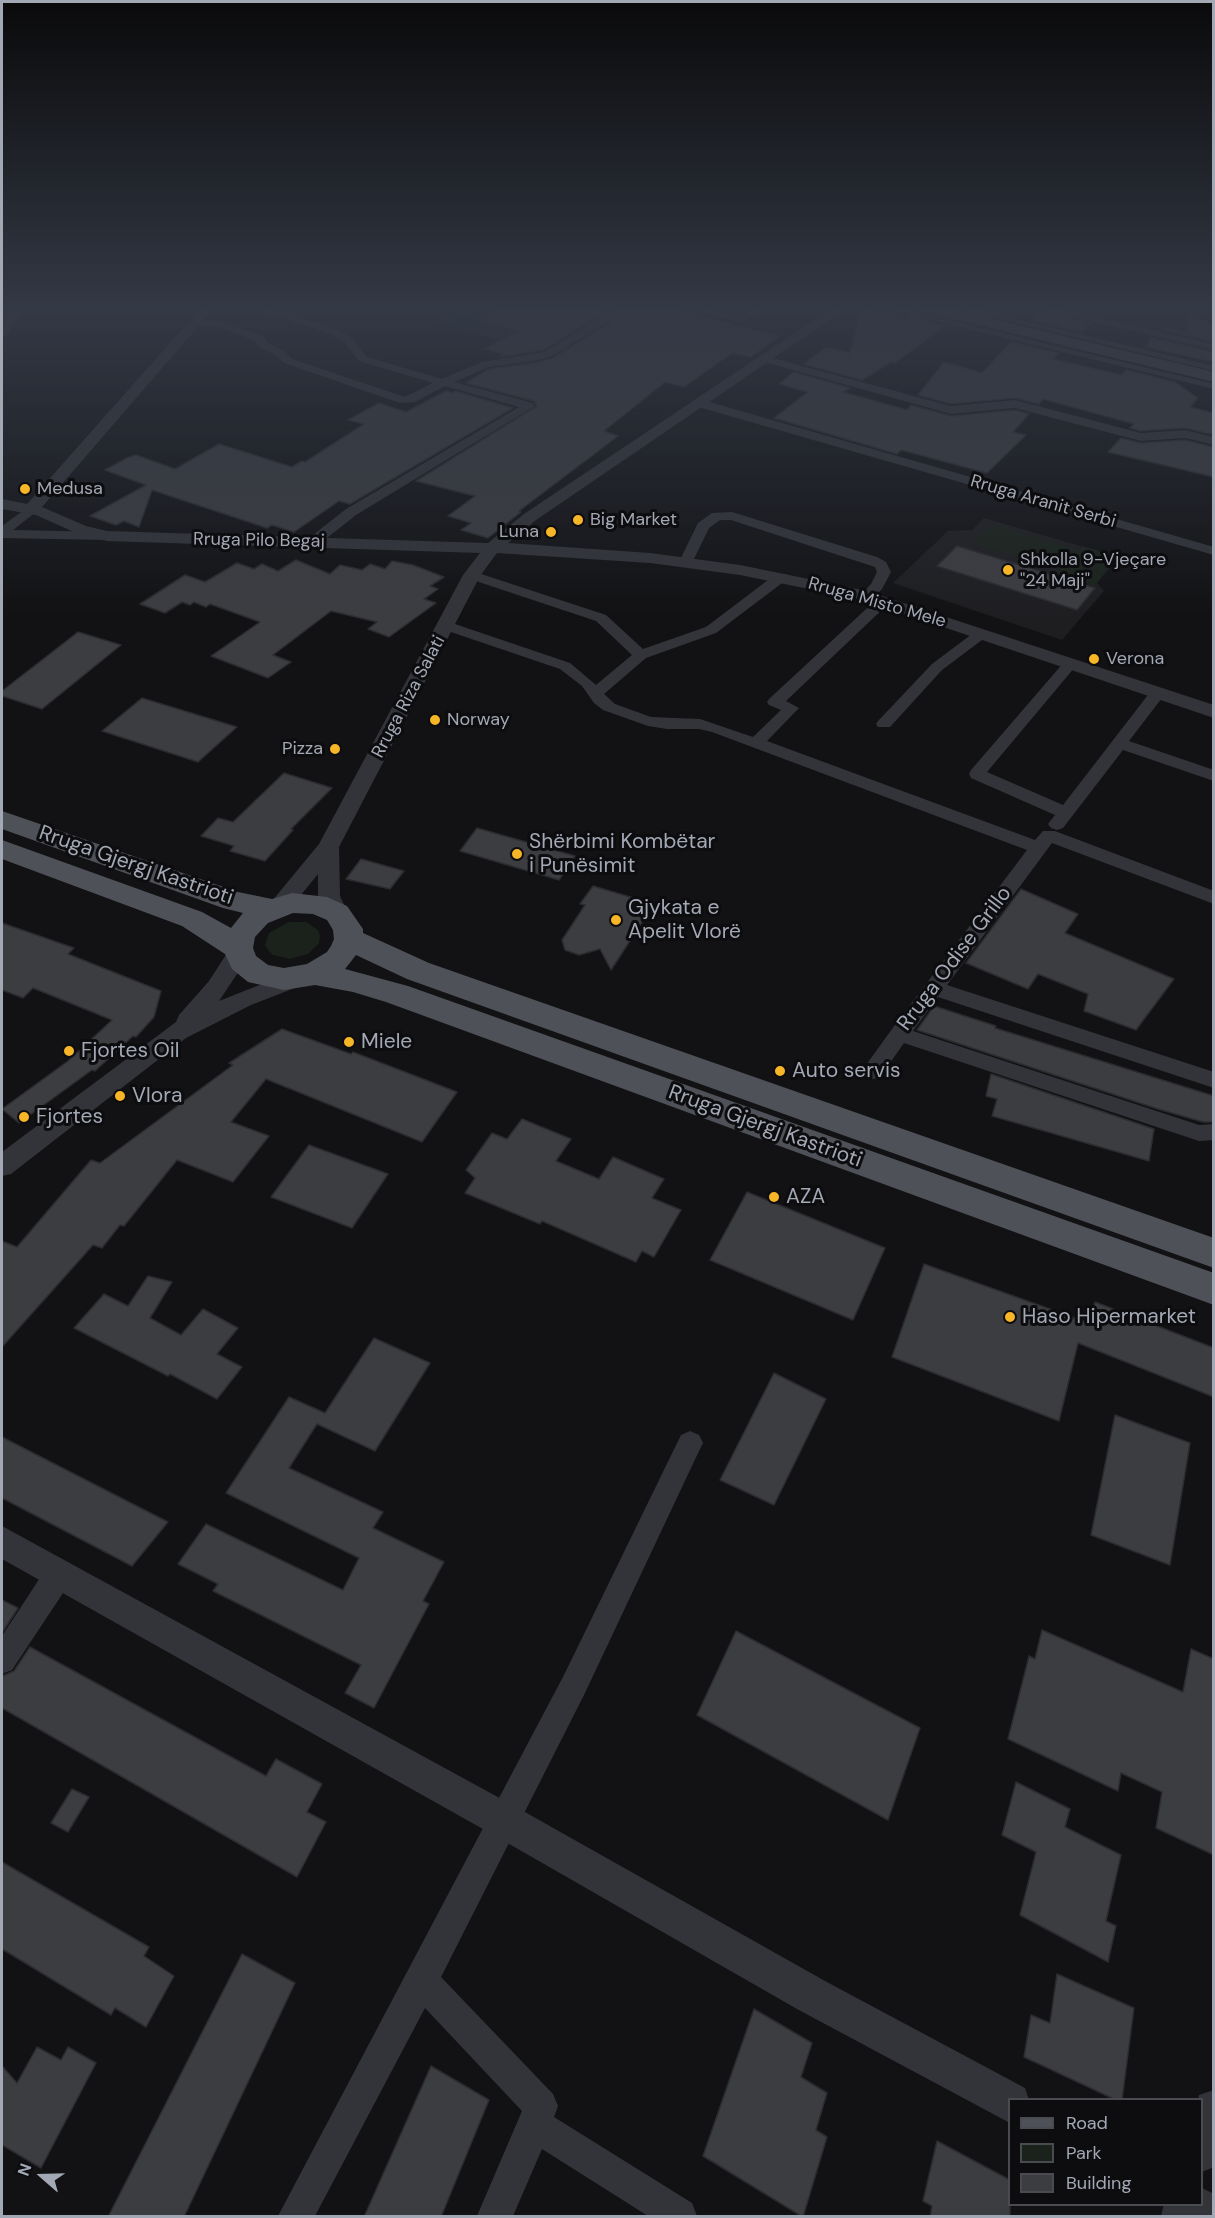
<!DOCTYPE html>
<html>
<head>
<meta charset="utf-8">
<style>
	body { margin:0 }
	#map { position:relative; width:1215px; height:2218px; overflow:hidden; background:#121214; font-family:"DM Sans",sans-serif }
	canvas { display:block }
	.frame { position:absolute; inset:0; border:3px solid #a3a8b5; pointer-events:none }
	.legend { position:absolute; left:1008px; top:2098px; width:195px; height:108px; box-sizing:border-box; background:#0d0d0f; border:2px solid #494b51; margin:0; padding:8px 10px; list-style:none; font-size:18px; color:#a3a8b5 }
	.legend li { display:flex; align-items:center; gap:12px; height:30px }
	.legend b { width:30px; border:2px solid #494b51 }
	.north { position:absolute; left:12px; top:2146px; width:60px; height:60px; -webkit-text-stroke:4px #0d0d0f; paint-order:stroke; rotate:290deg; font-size:16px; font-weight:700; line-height:24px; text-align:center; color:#a3a8b5 }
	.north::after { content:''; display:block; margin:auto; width:21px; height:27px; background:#a3a8b5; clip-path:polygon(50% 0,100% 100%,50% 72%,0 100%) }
</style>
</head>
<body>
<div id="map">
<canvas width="1215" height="2218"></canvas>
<div class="frame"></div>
<ul class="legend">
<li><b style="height:8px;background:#4f5158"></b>Road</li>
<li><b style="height:16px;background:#1a221b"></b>Park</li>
<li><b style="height:16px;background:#3c3d41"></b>Building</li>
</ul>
<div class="north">N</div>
</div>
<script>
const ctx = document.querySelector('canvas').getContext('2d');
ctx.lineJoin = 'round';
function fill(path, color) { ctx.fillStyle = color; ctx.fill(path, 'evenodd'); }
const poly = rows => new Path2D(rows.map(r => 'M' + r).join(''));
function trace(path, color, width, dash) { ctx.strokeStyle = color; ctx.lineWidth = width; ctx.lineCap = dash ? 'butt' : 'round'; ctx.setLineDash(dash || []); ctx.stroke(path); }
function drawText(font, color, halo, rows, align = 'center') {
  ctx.font = font + ' "DM Sans",sans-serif'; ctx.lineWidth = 6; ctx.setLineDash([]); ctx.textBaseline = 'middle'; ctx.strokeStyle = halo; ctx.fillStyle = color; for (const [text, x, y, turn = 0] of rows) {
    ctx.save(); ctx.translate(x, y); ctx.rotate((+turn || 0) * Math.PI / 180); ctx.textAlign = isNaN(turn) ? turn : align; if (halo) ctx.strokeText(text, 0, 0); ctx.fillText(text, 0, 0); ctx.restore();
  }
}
fill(poly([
	[458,308,561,308,598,318,541,352,434,321],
	[984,518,1118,557,1097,583,1104,591,1062,640,893,583,948,531,972,530]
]), '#1e1e21');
fill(poly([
	[464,316,496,325,478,334,447,325],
	[991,524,1079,550,1082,546,1118,557,1094,586,1057,575,1060,570,972,543],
	[289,922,306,922,318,930,320,936,319,943,308,954,290,959,273,955,268,950,265,945,269,933]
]), '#1a221b');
const building = poly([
	[505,308,604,308,599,315,543,350,499,357,503,354,485,349,517,331,482,321,505,308],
	[619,308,663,308,780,336,751,357,732,353,684,387,665,382,604,431,618,436,519,511,521,512,488,538,461,530,471,523,448,516,475,496,416,481,537,406,534,401,466,383,489,369,534,363,553,358,610,323,619,308],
	[861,308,907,320,911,317,945,326,895,363,891,362,862,380,804,364,826,347,850,353,861,308],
	[1039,312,1048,313,1091,323,1081,332,1031,320,1039,312],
	[1188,318,1207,321,1206,324,1214,325,1214,342,1160,329,1162,327,1187,332,1188,318],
	[1152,338,1214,352,1214,362,1145,347,1152,338],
	[1011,342,1059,353,1053,359,1122,375,1126,370,1175,382,1198,398,1190,407,1214,413,1214,435,1185,428,1141,431,1130,428,1134,424,1043,399,1039,404,1015,398,951,404,918,395,944,362,982,373,1011,342],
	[794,372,850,388,843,392,907,410,911,405,951,416,1015,410,1029,414,1013,432,1026,435,987,473,901,450,897,454,774,418,808,392,779,384,794,372],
	[446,391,452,393,455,391,513,408,350,504,339,501,294,532,272,525,267,528,152,490,139,527,124,521,116,525,90,516,146,485,105,470,127,458,136,455,175,469,219,444,292,467,302,461,305,462,364,424,348,420,379,403,406,412,446,391],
	[1121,438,1141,443,1185,440,1214,447,1214,477,1108,452,1121,438],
	[957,546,1095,588,1077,610,937,566,957,546],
	[296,560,330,574,340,565,362,570,370,564,385,569,392,561,413,565,444,577,430,586,438,589,424,599,436,603,389,637,368,629,377,622,331,611,273,655,291,662,268,678,211,656,260,622,210,604,206,607,194,602,190,605,182,602,165,613,140,604,185,575,205,582,237,563,254,569,262,564,278,571,296,560],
	[78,632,121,645,42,709,2,696,2,691,78,632],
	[142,698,237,727,198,762,102,731,142,698],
	[284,773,332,788,291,829,293,830,265,861,230,851,234,846,201,836,218,818,233,822,284,773],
	[477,828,575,856,559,880,460,851,477,828],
	[361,859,404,871,390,889,346,879,361,859],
	[593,886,654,904,611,970,600,949,579,955,565,950,562,940,585,905,580,904,593,886],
	[1021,889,1078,914,1065,933,1174,979,1136,1030,1084,1011,1088,994,1038,974,1028,989,966,963,1021,889],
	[2,923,74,948,68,954,161,991,154,1017,136,1037,133,1036,95,1071,92,1070,19,1123,2,1109,68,1061,112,1020,33,988,23,998,2,990,2,923],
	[934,1006,996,1026,995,1028,1214,1096,1214,1122,1203,1122,1158,1109,917,1030,934,1006],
	[282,1029,351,1054,353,1052,457,1092,422,1142,266,1079,231,1122,269,1136,233,1182,177,1160,124,1226,120,1225,102,1248,93,1245,2,1347,2,1241,17,1247,91,1160,100,1163,233,1065,229,1063,282,1029],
	[991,1074,1154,1129,1149,1161,992,1116,997,1099,986,1096,991,1074],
	[522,1119,571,1139,556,1161,599,1179,613,1157,664,1179,652,1198,681,1210,654,1257,642,1251,636,1262,542,1221,540,1224,465,1193,475,1178,466,1170,492,1133,507,1139,522,1119],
	[309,1145,388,1174,352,1228,271,1197,309,1145],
	[747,1192,885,1248,853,1320,710,1260,747,1192],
	[924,1264,1089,1323,1095,1302,1214,1348,1214,1397,1078,1343,1059,1421,892,1357,924,1264],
	[148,1276,172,1282,150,1318,181,1335,203,1309,238,1328,217,1354,242,1367,217,1399,170,1374,168,1376,74,1328,104,1294,128,1306,148,1276],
	[374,1338,430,1363,375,1451,317,1424,289,1468,383,1512,373,1528,444,1562,423,1601,429,1604,374,1708,345,1693,361,1665,213,1591,218,1584,178,1564,206,1524,343,1590,359,1558,226,1493,289,1397,325,1413,374,1338],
	[774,1373,826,1399,774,1505,720,1480,774,1373],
	[1115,1415,1190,1443,1170,1565,1091,1535,1115,1415],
	[2,1437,168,1522,132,1566,2,1498,2,1437],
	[2,1600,18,1608,2,1633,2,1600],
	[1042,1630,1183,1692,1191,1649,1214,1659,1214,1855,1156,1828,1162,1792,1121,1773,1118,1791,1008,1739,1029,1656,1035,1659,1042,1630],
	[736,1631,920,1728,888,1820,697,1715,736,1631],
	[30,1647,266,1776,276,1759,322,1784,307,1812,326,1822,297,1877,2,1708,2,1676,14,1671,30,1647],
	[1016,1782,1070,1809,1065,1827,1121,1855,1106,1921,1116,1926,1108,1962,1020,1915,1036,1852,1002,1835,1016,1782],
	[72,1789,89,1797,68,1832,51,1823,72,1789],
	[2,1862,149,1947,144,1956,174,1976,146,2027,115,2008,111,2015,2,1949,2,1862],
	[242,1954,295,1983,184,2217,108,2217,242,1954],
	[1057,1974,1134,2008,1122,2100,1116,2100,1024,2057,1031,2015,1050,2023,1057,1974],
	[754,2009,812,2043,801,2077,827,2093,816,2130,827,2137,803,2217,703,2156,754,2009],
	[37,2047,61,2060,68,2047,96,2063,41,2168,2,2145,2,2066,17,2083,37,2047],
	[431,2066,489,2100,441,2217,364,2217,431,2066],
	[937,2141,1010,2180,1010,2217,930,2217,932,2206,923,2201,937,2141]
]);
fill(building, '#3c3d41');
trace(building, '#2c2c30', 1.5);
fill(poly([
	[688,308,702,308,740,318,756,308,766,308,741,323,688,308],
	[883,308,898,308,1214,384,1214,389,883,308],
	[956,308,971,308,1214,366,1214,371,956,308]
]), '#333439');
fill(poly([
	[14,308,24,308,6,336,2,337,2,326,14,308],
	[251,308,268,308,337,329,353,339,367,357,442,379,482,362,544,352,601,317,607,308,617,308,609,321,552,356,534,361,488,367,454,382,533,403,535,406,356,515,318,545,313,546,306,542,308,539,346,509,519,407,445,386,415,402,400,403,284,363,276,355,257,346,256,341,218,327,196,325,191,322,196,319,224,322,265,337,267,342,284,351,292,359,405,397,433,383,359,361,345,343,329,333,251,308],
	[1035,308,1056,308,1214,344,1214,350,1035,308],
	[765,356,951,406,1015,400,1141,433,1185,430,1214,437,1214,445,1185,438,1141,441,1015,408,951,414,761,361,759,359,765,356],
	[699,399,1214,547,1214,555,695,406,695,400,699,399],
	[31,505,36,506,38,509,36,512,13,530,107,532,114,536,107,540,2,538,2,526,31,505],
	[732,512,877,557,886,562,891,572,882,589,872,599,862,599,860,596,871,584,877,572,875,567,731,520,720,520,709,528,691,565,681,565,679,562,698,523,712,513,732,512],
	[472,571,606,615,643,649,706,627,776,574,786,574,788,577,786,580,716,633,646,658,604,694,615,704,651,717,700,719,753,737,781,710,769,705,767,702,769,699,878,598,888,598,890,601,888,604,786,701,799,708,767,741,1035,840,1043,831,1055,831,1214,891,1214,904,1052,843,947,985,1214,1072,1214,1088,938,997,913,1031,1199,1125,1214,1124,1214,1140,1199,1141,904,1043,880,1077,873,1079,866,1077,863,1071,866,1065,892,1029,1027,850,712,732,699,729,667,729,648,726,603,710,594,703,582,686,560,669,442,629,440,626,442,623,452,623,570,663,596,685,632,655,596,621,467,578,465,575,472,571],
	[981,630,988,634,986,637,942,670,890,727,878,727,876,724,878,721,932,664,976,631,981,630],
	[1070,659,1075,661,1078,664,1075,667,987,772,1063,805,1151,691,1157,689,1165,694,1129,741,1214,770,1214,781,1123,750,1063,828,1057,830,1051,828,1048,824,1055,815,971,778,969,774,971,770,1065,661,1070,659],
	[690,1431,699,1435,703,1443,699,1451,584,1695,441,1977,553,2094,558,2106,554,2117,692,2203,697,2216,648,2216,542,2149,513,2216,477,2216,522,2111,425,2008,315,2216,278,2216,564,1675,681,1435,690,1431],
	[59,1560,69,1564,73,1574,69,1584,12,1670,2,1674,2,1636,49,1564,59,1560],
	[1202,2188,1214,2194,1214,2216,1185,2216,1180,2204,1202,2204,1202,2188]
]), '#333439');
fill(poly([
	[201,308,214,308,42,507,86,526,107,531,488,543,524,514,832,308,847,308,536,520,508,543,650,553,740,565,867,591,1214,705,1214,718,863,600,740,575,650,563,497,553,480,576,339,847,340,896,348,913,345,918,337,921,329,918,318,896,318,874,288,911,280,914,272,911,269,906,272,901,319,844,463,575,480,553,107,541,74,532,36,515,2,509,2,499,27,504,201,308],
	[239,945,247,947,251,953,219,1001,297,970,305,972,309,978,305,984,251,1005,186,1038,11,1174,2,1176,2,1152,176,1022,179,1015,209,981,231,947,239,945],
	[2,1526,516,1807,825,1981,1025,2088,1029,2100,1010,2100,1010,2123,797,2009,490,1833,2,1559,2,1526],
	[1214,2090,1214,2167,1202,2172,1202,2100,1198,2100,1199,2095,1214,2090],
	[1202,2190,1207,2204,1203,2216,1161,2216,1164,2204,1202,2204,1202,2190]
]), '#333439');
fill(poly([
	[919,308,946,308,1214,372,1214,382,921,311,919,308]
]), '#414349');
fill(poly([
	[2,811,238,892,272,899,292,893,327,897,347,906,363,929,363,933,429,963,1214,1238,1214,1268,407,979,356,955,345,969,408,986,1214,1273,1214,1305,386,1002,353,992,315,985,284,990,248,982,232,969,225,954,182,926,2,859,2,840,202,912,231,928,243,913,223,908,2,829,2,811],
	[293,913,313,914,327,920,333,930,334,939,331,946,327,952,307,964,284,968,268,965,256,956,253,948,255,937,268,923,293,913]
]), '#4f5158');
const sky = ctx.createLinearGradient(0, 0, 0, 619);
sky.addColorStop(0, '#0a0a0b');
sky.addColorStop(0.5, '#333945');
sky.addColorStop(1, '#33394500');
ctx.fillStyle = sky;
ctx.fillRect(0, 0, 1215, 619);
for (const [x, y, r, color] of [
	[25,489,6,"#f7b528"],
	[578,520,6,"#f7b528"],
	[551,532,6,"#f7b528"],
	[1008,570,6,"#f7b528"],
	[1094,659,6,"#f7b528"],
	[435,720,6,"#f7b528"],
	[335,749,6,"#f7b528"],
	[517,854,6,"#f7b528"],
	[616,920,6,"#f7b528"],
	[349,1042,6,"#f7b528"],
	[69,1051,6,"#f7b528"],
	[780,1071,6,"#f7b528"],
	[120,1096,6,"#f7b528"],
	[24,1117,6,"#f7b528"],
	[774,1197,6,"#f7b528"],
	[1010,1317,6,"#f7b528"]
]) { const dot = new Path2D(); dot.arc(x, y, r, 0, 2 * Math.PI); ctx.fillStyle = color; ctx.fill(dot); trace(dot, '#0d0d0f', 2); }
drawText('18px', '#a3a8b5', '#0d0d0f', [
	["Medusa",37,489],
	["Big Market",590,520],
	["Luna",539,532,"right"],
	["Shkolla 9-Vjeçare",1020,560],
	["\"24 Maji\"",1020,581],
	["Verona",1106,659],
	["Norway",447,720],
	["Pizza",323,749,"right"]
], 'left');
drawText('18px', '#a3a8b5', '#0d0d0f', [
	["Rruga Aranit Serbi",1043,502,16],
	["Rruga Pilo Begaj",259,541,1],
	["Rruga Misto Mele",877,603,16],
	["Rruga Riza Salati",409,697,-62]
]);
drawText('21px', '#a3a8b5', '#0d0d0f', [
	["Shërbimi Kombëtar",529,842],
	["i Punësimit",529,866],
	["Gjykata e",628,908],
	["Apelit Vlorë",628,932],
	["Miele",361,1042],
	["Fjortes Oil",81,1051],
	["Auto servis",792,1071],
	["Vlora",132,1096],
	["Fjortes",36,1117],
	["AZA",786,1197],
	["Haso Hipermarket",1022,1317]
], 'left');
drawText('21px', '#a3a8b5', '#0d0d0f', [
	["Rruga Gjergj Kastrioti",136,866,19],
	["Rruga Odise Grillo",955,959,-53],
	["Rruga Gjergj Kastrioti",765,1127,20]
]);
</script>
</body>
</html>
